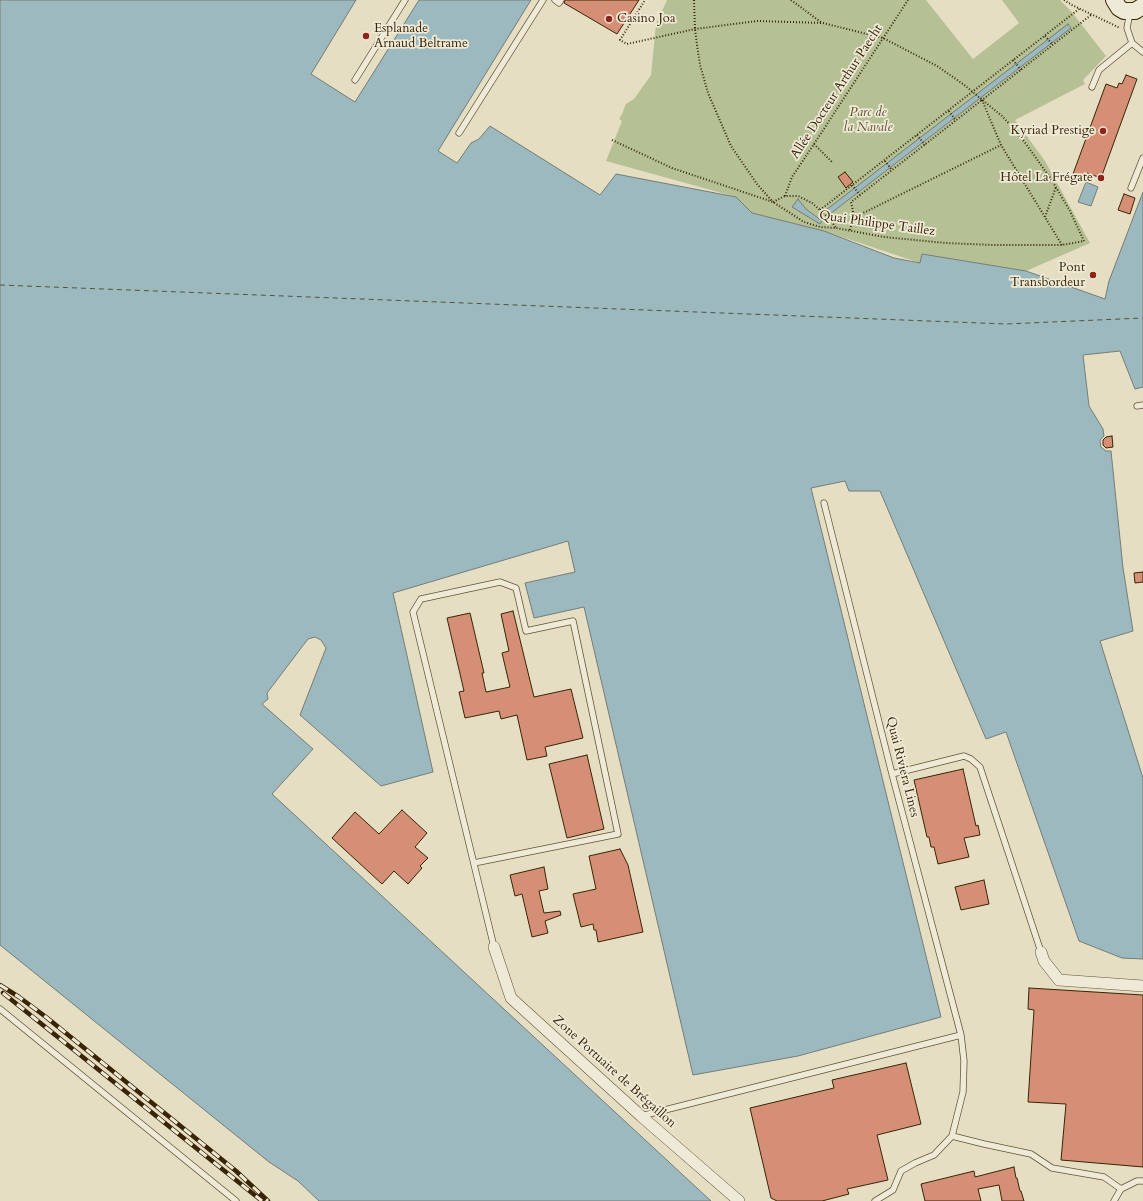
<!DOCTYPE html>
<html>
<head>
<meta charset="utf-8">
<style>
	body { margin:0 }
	canvas { display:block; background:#e6dec3 }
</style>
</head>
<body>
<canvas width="1143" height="1201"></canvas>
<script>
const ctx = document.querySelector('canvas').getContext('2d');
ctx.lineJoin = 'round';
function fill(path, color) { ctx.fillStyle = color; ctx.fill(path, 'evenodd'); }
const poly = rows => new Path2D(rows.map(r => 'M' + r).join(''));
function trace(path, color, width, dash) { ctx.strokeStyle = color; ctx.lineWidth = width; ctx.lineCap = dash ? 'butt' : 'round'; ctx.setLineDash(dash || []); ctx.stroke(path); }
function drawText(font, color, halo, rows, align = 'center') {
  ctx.font = font + ' Cardo,serif'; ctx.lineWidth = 3.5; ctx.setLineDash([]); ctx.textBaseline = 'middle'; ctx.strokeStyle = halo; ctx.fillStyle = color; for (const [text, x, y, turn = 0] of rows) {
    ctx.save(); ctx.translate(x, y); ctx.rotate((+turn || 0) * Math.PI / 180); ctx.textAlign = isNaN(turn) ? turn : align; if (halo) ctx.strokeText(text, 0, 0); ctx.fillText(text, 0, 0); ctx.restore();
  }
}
fill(poly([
	[667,0,926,0,973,59,1019,23,1002,0,1060,0,1071,11,1106,56,1083,80,1085,84,1015,120,1045,161,1090,243,1026,271,922,254,920,263,824,231,752,213,736,197,606,161,622,121,619,119,622,114,626,104,634,99,651,75,656,24]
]), '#b5c194');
const water = poly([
	[0,0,356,0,311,74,355,102,419,0,531,0,438,151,457,163,471,143,479,139,490,126,600,195,616,174,736,197,752,213,824,231,894,258,920,263,922,254,1026,271,1105,299,1109,281,1143,192,1143,387,1135,389,1120,351,1083,355,1089,406,1103,429,1104,436,1100,440,1101,447,1106,451,1111,451,1123,568,1133,631,1100,641,1143,778,1143,959,1122,958,1079,941,1006,732,986,739,880,491,849,491,845,481,811,488,941,1017,798,1056,693,1075,584,607,534,618,525,583,575,572,568,541,393,593,433,772,381,786,300,715,326,648,321,640,315,637,308,639,267,693,268,699,262,704,313,749,272,794,711,1201,319,1201,298,1181,269,1162,0,945,0,0],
	[1068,24,1071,28,830,214,826,210,1068,24],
	[1086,182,1098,187,1091,206,1078,202,1086,182],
	[798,199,806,209,822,221,820,224,792,207,798,199]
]);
fill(water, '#9cb9bf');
trace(water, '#747d75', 1);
trace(poly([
	[0,285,1006,324,1143,318]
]), '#57513d', 1, [5, 4]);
const building = poly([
	[565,0,639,0,617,34,564,3,565,0],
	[1126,75,1137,79,1101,178,1087,173,1085,178,1073,174,1106,84,1117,88,1119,83,1122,84,1126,75],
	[845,172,853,182,846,188,838,177,845,172],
	[1124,194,1135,198,1130,214,1118,210,1124,194],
	[1112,436,1113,447,1106,448,1103,445,1103,440,1106,437,1112,436],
	[1143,572,1143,582,1135,583,1134,573,1143,572],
	[513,611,534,697,571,689,583,738,545,747,547,756,527,760,517,715,501,719,499,711,465,718,459,692,464,691,447,618,470,613,484,673,482,673,486,692,510,687,502,653,509,651,501,614,513,611],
	[587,755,604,829,567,838,549,764,587,755],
	[963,769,976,826,978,825,980,835,964,838,969,857,938,864,934,847,931,847,929,837,927,837,914,780,963,769],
	[402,810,427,833,415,847,428,858,420,866,422,868,408,884,394,871,382,884,332,838,355,812,379,834,402,810],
	[620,849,628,865,643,932,598,942,596,930,594,930,593,924,581,927,573,894,596,889,589,856,620,849],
	[544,867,548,889,539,891,544,913,560,911,561,915,545,921,548,933,532,937,522,894,515,896,510,875,544,867],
	[984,880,989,904,961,910,955,887,984,880],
	[1029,988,1143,995,1143,1167,1061,1160,1066,1104,1028,1102,1034,1010,1028,1009,1029,988],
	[906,1063,921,1124,877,1135,888,1180,847,1189,849,1194,822,1201,777,1201,771,1198,750,1108,834,1088,832,1080,906,1063],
	[1014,1167,1016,1178,1017,1178,1020,1191,1021,1191,1024,1201,1002,1201,999,1185,978,1189,981,1201,925,1201,921,1184,974,1171,975,1177,1014,1167]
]);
fill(building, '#d48f76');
trace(building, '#392405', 1);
const service = poly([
	[555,0,559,3,561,0],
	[1132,43,1143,52],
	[355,80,405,0],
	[1092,87,1099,70,1132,43,1127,28,1130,12],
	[459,133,543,0],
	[1131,188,1143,158],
	[1137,406,1143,405],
	[824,503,892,774,961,1035,964,1061,963,1092,952,1136,984,1144,1031,1154,1052,1168,1104,1177,1121,1189],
	[892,774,964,756,971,759,980,767,1041,952],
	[474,863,618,834,573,621,526,631,516,588,500,582,421,599,413,612,494,947],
	[0,1009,236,1201],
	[641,1116,961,1035],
	[875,1201,893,1190,901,1171,915,1163,934,1155,952,1136],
	[1114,1201,1121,1189,1137,1181,1143,1181]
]);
const minor = poly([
	[494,947,511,998,641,1116,739,1201],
	[1041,952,1044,961,1059,980,1143,986]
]);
const secondary = poly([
	[1114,0,1119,8,1124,11,1135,11,1143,6]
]);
trace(service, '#645234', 7);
trace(minor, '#645234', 12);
trace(secondary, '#392405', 18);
trace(poly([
	[694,0,695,29,697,45,700,65,708,93,731,146,757,184,772,201],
	[791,0,822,23],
	[1064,0,1072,5,1120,28],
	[1045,36,1053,45],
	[1013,60,1021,70],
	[949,111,956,121],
	[917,135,925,145],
	[612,140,672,168,773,202,804,222,820,227,836,228,884,237,946,243,994,245,1062,245,1084,241,1070,211,1051,179,1026,144,1014,129,1002,116,963,84,937,66,883,38,823,23,757,21,695,29,627,44,620,40,645,0],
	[814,144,833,163],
	[885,161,892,170],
	[852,185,860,195],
	[785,196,792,177,814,144,908,0],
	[773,202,785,196,798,196,812,203,829,218,836,228],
	[820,210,1079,9],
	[1045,217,1056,187],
	[853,218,853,211,851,202,982,100],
	[850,230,853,218,1001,145],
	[1062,245,1001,145,982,100,1091,15]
]), '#392405', 2, [1, 2]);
trace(service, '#efead8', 5.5);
trace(minor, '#efead8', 11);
trace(secondary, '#efead8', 16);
const rail = poly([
	[0,985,19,997,46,1017,236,1171,268,1201],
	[3,993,262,1201]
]);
trace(rail, '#392405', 4.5);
trace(rail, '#efead8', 3, [9]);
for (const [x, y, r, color] of [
	[609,19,4,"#8f2418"],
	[366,36,4,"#8f2418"],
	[1103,131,4,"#8f2418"],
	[1101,178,4,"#8f2418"],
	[1093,275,4,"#8f2418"]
]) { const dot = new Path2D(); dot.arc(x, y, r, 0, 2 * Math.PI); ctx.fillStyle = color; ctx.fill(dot); trace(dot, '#efead8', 1.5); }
drawText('13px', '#392405', '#efead8', [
	["Casino Joa",617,19,"left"],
	["Esplanade",374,29,"left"],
	["Arnaud Beltrame",374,44,"left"],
	["Kyriad Prestige",1095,131],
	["Hôtel La Frégate",1093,178],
	["Pont",1085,268],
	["Transbordeur",1085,283]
], 'right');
drawText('13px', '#392405', '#efead8', [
	["Allée Docteur Arthur Paecht",837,92,-57],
	["Quai Philippe Taillez",877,224,8],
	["Quai Riviera Lines",902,767,76],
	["Zone Portuaire de Brégaillon",614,1072,42]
]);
drawText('italic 13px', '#584b29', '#efead8', [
	["Parc de",868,113],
	["la Navale",868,128]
]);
</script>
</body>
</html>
